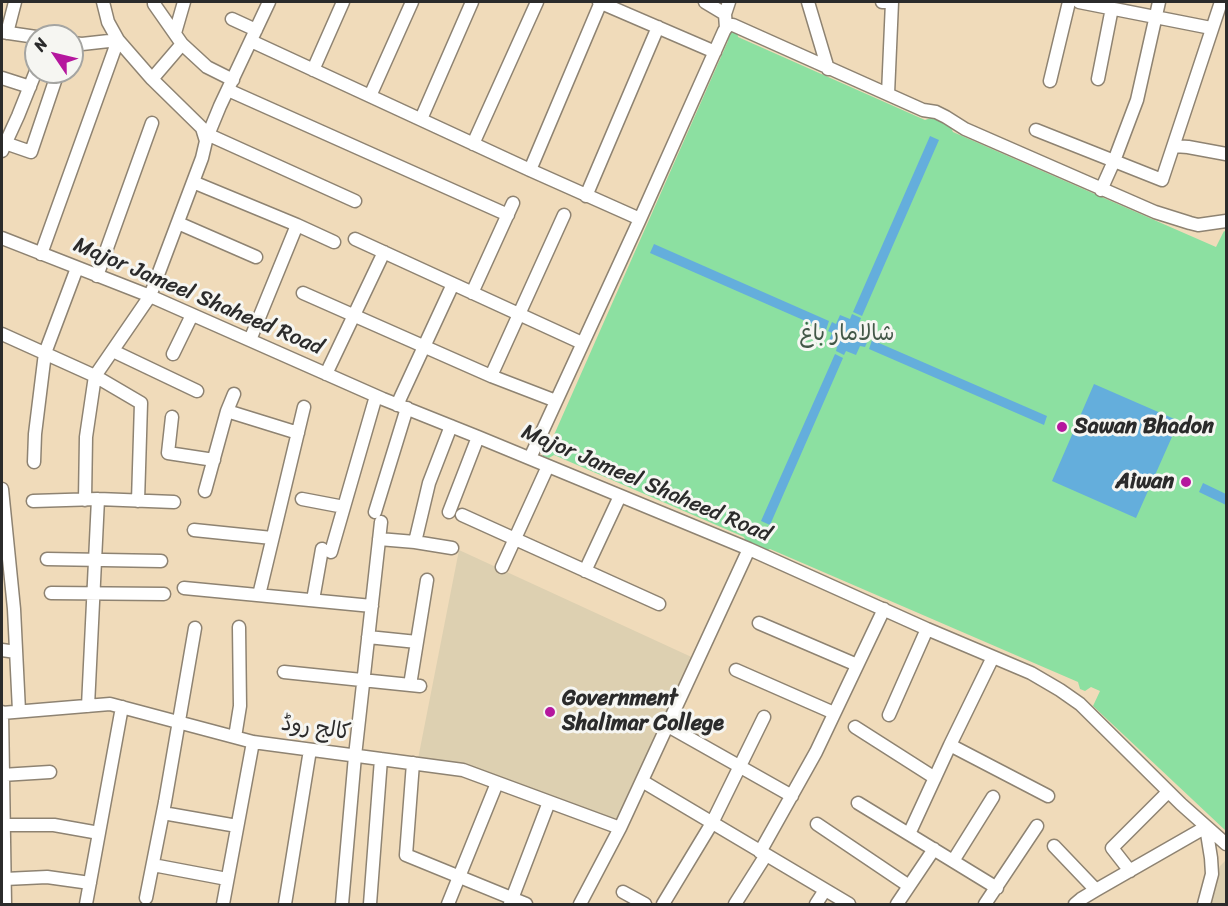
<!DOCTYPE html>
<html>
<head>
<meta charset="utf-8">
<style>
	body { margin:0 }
	#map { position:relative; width:1228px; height:906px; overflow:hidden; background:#f0dbba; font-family:Sriracha,sans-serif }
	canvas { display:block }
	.frame { position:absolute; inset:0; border:3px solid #2b2b2b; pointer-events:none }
	.north { position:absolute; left:24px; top:24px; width:60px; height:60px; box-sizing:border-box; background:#f6f6f2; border:2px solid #a5a5a2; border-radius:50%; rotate:305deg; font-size:16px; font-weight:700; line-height:24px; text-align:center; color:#2b2b2b }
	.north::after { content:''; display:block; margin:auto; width:21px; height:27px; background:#b5179e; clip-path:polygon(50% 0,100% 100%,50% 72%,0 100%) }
</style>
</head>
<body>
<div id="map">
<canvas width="1228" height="906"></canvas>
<div class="frame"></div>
<div class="north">N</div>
</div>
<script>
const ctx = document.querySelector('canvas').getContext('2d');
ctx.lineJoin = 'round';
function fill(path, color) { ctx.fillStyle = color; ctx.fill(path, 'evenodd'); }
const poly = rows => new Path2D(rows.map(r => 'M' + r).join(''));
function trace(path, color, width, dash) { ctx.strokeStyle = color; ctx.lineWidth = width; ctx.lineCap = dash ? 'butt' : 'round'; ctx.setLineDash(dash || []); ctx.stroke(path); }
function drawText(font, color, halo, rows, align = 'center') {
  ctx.font = font + ' Sriracha,"Playpen Sans Arabic",sans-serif'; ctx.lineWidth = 6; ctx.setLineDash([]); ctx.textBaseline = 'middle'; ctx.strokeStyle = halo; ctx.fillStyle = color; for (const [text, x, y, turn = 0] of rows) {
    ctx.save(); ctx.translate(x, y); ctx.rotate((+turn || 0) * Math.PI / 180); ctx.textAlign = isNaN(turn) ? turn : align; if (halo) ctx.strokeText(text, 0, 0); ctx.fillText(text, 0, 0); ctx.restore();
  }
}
fill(poly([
	[459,550,698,660,620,828,463,771,417,764],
	[1225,861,1226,861,1226,904,1207,904,1220,866]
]), '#ddd0b1');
fill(poly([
	[726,30,737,30,738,37,925,120,936,116,948,121,953,132,1216,247,1224,231,1226,232,1226,831,1093,706,1100,691,1091,687,1085,691,1080,689,1078,682,770,549,761,553,748,547,744,537,554,455,549,458,543,456,541,451,544,445,550,444,728,41,726,40]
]), '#8ce0a1');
fill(poly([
	[930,136,939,140,862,316,853,312],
	[654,244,829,321,826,330,650,253],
	[852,314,861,318,859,323,869,327,865,336,869,338,865,347,860,346,856,355,846,351,844,355,836,351,837,347,828,343,832,333,828,331,832,322,836,324,840,315,850,319],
	[872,340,1047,416,1044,425,869,349],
	[835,354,843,358,770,525,761,521],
	[1094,384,1179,421,1136,518,1052,481],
	[1203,483,1226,494,1226,505,1199,492]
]), '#64aedc');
const minor = poly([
	[154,2,154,4,182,44,207,67,233,80],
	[599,2,715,52],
	[705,2,725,14,726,28],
	[808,2,828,69],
	[882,2,892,2,888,94],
	[1079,2,1211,28],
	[725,14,729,2],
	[232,19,256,30],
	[2,32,36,37],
	[7,33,15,2],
	[175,33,184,2],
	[251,41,530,170,640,219],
	[313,70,343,2],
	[2,78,30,87],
	[152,79,182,44],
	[1098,79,1112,8],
	[1050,81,1069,2],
	[228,90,508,215],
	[370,96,412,2],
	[421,119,472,2],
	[1036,130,1162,180,1221,2],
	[209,135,355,201],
	[206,140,220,106,269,2],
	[5,143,31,152,58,72],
	[473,144,537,2],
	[1174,146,1188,147,1226,154],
	[2,151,18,116,36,71],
	[530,170,601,2],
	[193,182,297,225],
	[1101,190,1114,161,1137,100,1159,2],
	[586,196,658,27],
	[178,223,256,257],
	[2,238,150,296,383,399,478,437,749,549,927,629,1031,673,1060,690,1080,704,1181,804,1226,844],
	[355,239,582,343],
	[41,254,118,40,82,44,72,43],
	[97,276,152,123],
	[303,293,491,376,556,401],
	[472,293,513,203],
	[2,334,95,376,150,296,202,158,206,141,202,128,152,79,118,40,108,22,103,2],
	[250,340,297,225,334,242],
	[113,351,197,391],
	[173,354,192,315],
	[326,374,384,252],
	[491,376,564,215],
	[234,394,227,411,298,433],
	[397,405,453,284],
	[172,417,168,453,214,460],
	[530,458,640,219,724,31,726,28,729,25,733,25,923,110,936,112,946,117,965,129,1155,212,1190,223,1198,225,1226,221],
	[34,462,35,434,45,353,77,268],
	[2,489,14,609,19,711],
	[205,491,227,411],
	[302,499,344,507],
	[85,500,86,437,95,376,141,403,138,501],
	[33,501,98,499,174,502],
	[375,512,407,408],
	[449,512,478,437],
	[462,515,659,604],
	[194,530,272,538],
	[379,539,415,542,452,548],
	[415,542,429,483,451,426],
	[331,552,376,396],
	[47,559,161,561],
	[502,567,548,466],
	[585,571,620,496],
	[184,588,372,606],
	[51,593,164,594],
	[259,595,304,407],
	[313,600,322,549],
	[759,623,857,665],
	[368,637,417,642],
	[2,650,16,652],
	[736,670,834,713],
	[284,672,420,686],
	[410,685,427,580],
	[88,706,98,499],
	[2,712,5,904],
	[2,713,110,704,253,742,463,770,620,828],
	[889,715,927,629],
	[668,726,792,796],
	[855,727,935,778],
	[235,737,240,706,239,627],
	[950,745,1048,796],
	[413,763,406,855,526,904],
	[2,775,50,772],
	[642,781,849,904],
	[858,803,997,888],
	[163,813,237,826],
	[817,824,909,886],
	[4,825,54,825,99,833],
	[909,834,950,745,993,657],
	[1054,846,1096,890],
	[760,852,816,752,884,609],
	[953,861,993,797],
	[153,865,227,879],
	[1130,871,1112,848,1168,792],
	[5,879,47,877,90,883],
	[623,892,645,904],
	[146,898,165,802,195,628],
	[86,904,122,707],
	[223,904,253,742],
	[285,904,310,750],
	[342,904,355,756,381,522],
	[370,904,381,759],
	[448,904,497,783],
	[510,904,549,802],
	[580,904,620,828,749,549],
	[663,904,712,823,764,717],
	[735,904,766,855],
	[816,904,825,890],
	[897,904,934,849],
	[985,904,1037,826],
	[1075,904,1081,899,1096,890,1206,827,1211,858,1212,874,1204,904]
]);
trace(minor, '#8e8372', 15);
trace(minor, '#fff', 12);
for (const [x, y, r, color] of [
	[1062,427,6,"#b5179e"],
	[1186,482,6,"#b5179e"],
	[550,712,6,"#b5179e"]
]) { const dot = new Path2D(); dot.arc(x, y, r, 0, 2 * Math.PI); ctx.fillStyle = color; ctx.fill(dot); trace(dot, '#f6f6f2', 2); }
drawText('22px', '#2b2b2b', '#f6f6f2', [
	["Major Jameel Shaheed Road",198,297,23],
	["Major Jameel Shaheed Road",646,484,23],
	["کالج روڈ",316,729,8]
]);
drawText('22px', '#435848', '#f6f6f2', [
	["شالامار باغ",847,334]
]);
drawText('bold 22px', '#2b2b2b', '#f6f6f2', [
	["Sawan Bhadon",1074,427],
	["Aiwan",1174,482,"right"],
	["Government",562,699],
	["Shalimar College",562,724]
], 'left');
</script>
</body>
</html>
